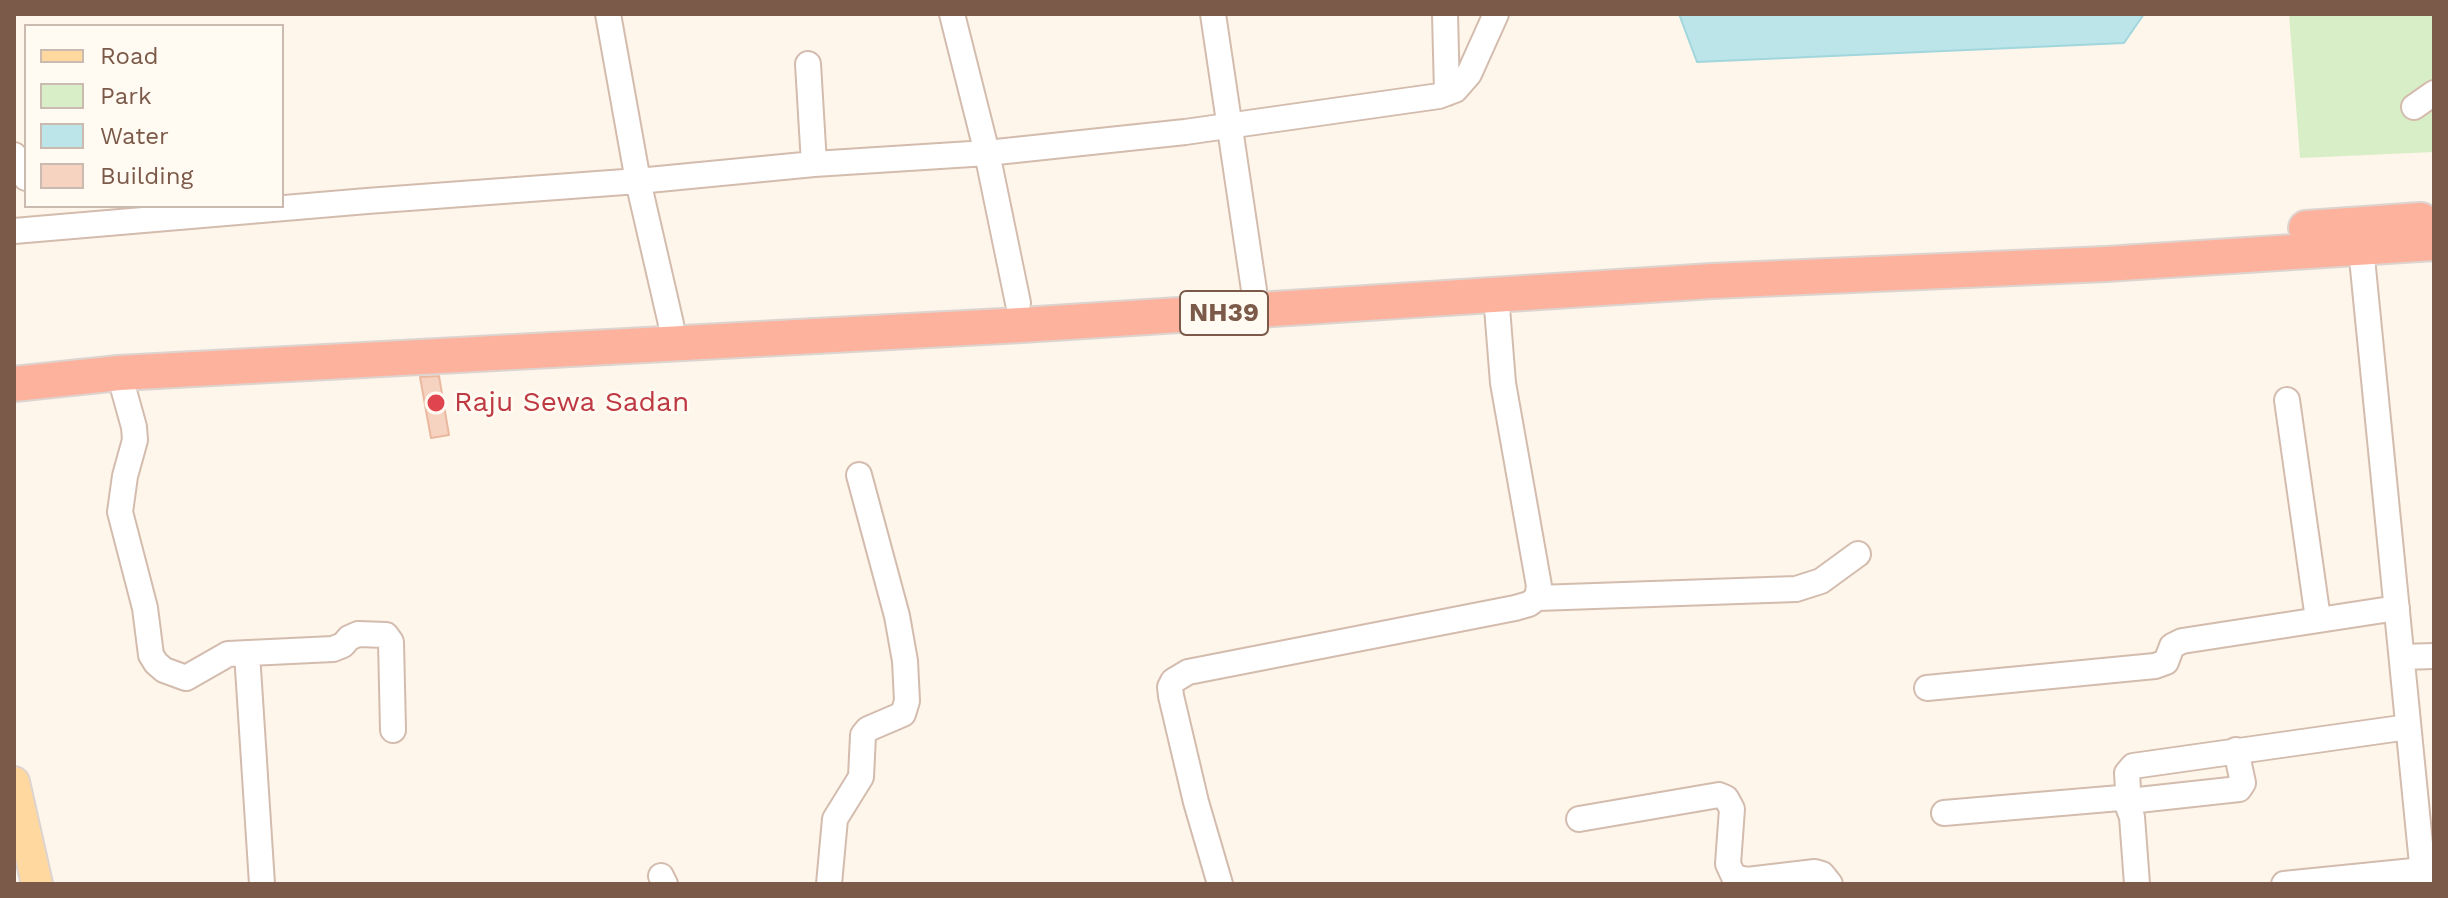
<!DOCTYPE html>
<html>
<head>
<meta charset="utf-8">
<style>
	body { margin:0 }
	#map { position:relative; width:2448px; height:898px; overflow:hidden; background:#fef6ea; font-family:"Work Sans",sans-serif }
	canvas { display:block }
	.frame { position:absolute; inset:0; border:16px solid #7c5a4a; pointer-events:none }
	.legend { position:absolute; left:24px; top:24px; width:260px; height:184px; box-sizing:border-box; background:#fffaf2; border:2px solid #cbbaaf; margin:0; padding:10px 14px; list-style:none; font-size:24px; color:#7c5a4a }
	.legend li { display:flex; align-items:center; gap:16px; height:40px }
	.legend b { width:40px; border:2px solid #cbbaaf }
</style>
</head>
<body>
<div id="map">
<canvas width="2448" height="898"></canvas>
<div class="frame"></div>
<ul class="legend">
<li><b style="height:10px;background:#ffd8a0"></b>Road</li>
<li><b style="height:22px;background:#d8eec6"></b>Park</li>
<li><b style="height:22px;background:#bce5ea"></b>Water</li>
<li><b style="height:22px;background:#f6d3c0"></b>Building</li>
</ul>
</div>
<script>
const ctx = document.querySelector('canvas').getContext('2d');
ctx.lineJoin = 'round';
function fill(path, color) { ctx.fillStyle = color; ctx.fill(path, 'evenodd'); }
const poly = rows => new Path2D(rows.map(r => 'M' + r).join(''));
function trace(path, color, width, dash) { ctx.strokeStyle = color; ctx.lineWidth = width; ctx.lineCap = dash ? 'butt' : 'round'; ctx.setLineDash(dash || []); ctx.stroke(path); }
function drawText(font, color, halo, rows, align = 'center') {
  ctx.font = font + ' "Work Sans",sans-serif'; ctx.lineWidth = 6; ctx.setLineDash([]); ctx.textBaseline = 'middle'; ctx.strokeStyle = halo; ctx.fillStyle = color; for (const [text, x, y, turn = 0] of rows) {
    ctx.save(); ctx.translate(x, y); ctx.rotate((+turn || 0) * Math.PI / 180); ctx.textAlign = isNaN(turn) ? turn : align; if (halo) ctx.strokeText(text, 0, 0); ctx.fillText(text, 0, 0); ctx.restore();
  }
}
fill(poly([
	[2289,14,2434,14,2434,152,2300,158]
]), '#d8eec6');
const water = poly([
	[1679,14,2144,14,2124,43,1697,62,1679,14]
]);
fill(water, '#bce5ea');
trace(water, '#a1d6dd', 2);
const building = poly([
	[439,376,449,435,431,438,420,377,439,376]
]);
fill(building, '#f6d3c0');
trace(building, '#eab89e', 2);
const minor = poly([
	[608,14,638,181,671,324],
	[952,14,987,153,1018,303],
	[1213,14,1254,290],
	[1445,14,1447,93],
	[808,64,814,164],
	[2414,107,2434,93],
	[14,155,26,178],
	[14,231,367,201,638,181,814,164,987,153,1185,132,1439,96,1455,90,1469,74,1496,14],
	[2361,248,2424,884],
	[119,373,134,427,135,440,125,476,120,512,145,608,151,655,156,663,164,670,186,678,228,654,333,649,343,645,349,638,358,634,386,635,391,642,393,730],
	[2287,400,2318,619],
	[1537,598,1796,589,1821,581,1858,554],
	[247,653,262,884],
	[2402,657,2434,656],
	[1927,688,2155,666,2166,662,2172,646,2182,641,2397,608],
	[2129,801,2239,789,2243,783,2236,750],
	[2129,807,2127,773,2133,766,2408,727],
	[1944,813,2120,798,2126,801,2132,817,2137,884],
	[1579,819,1719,795,1726,798,1732,809,1728,864,1734,877,1747,880,1815,872,1822,874,1830,884],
	[661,876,665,884],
	[829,884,835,819,861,777,863,735,868,729,903,714,907,701,905,661,897,616,859,475],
	[1220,884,1196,802,1171,696,1170,687,1173,681,1188,672,1515,608,1529,604,1537,598,1539,586,1503,383,1496,295],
	[2284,884,2423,870]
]);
const major = poly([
	[14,782,37,884]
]);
const highway = poly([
	[2306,228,2421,220],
	[14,384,119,373,1022,325,1712,281,2106,264,2434,243]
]);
trace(minor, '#d3bcae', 28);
trace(major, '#ddd4d0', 34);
trace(highway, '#ddd4d0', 38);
trace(minor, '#fff', 24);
trace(major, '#ffd8a0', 30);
trace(highway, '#fcb29d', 34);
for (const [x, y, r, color] of [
	[436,403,10,"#e0444e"]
]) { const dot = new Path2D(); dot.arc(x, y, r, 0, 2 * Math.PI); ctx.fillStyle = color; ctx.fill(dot); trace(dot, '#fffaf2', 3); }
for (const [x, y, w] of [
	[1224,313,88]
]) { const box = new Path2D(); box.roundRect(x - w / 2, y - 22, w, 44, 6); ctx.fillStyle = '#fffaf2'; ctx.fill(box); trace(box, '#7c5a4a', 2); }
drawText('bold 26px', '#7c5a4a', null, [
	["NH39",1224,313]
]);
drawText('28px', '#be3a42', '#fffaf2', [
	["Raju Sewa Sadan",454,403]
], 'left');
</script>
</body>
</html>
